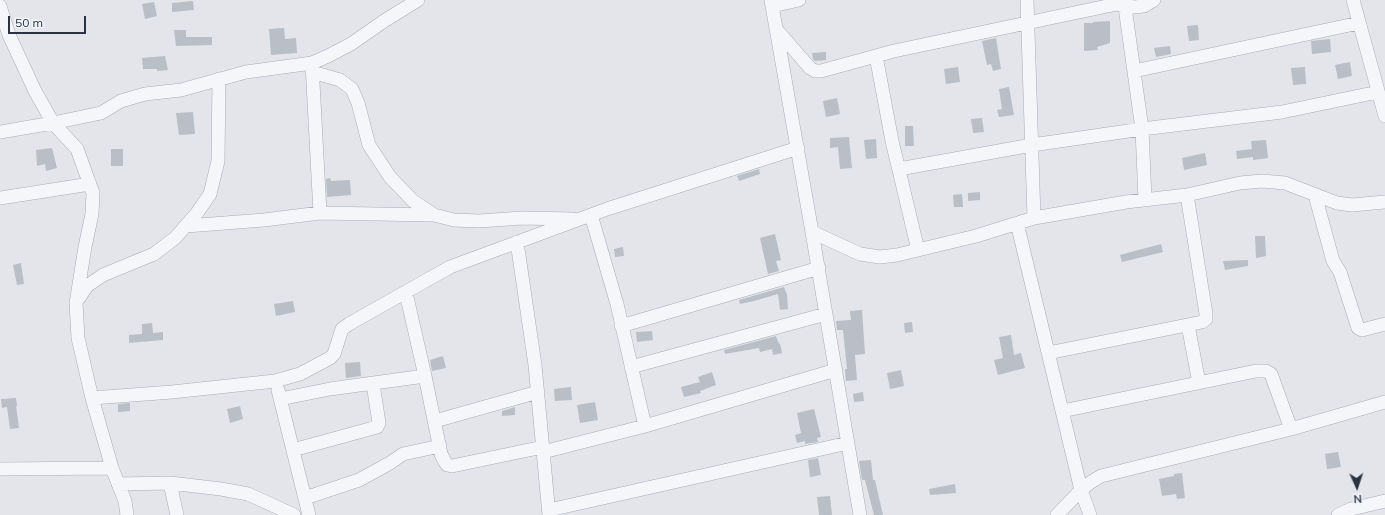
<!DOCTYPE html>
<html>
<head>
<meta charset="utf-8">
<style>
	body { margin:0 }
	#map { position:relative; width:1385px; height:515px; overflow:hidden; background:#e3e5ea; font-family:Mulish,sans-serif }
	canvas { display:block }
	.north { position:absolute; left:1337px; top:467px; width:40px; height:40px; -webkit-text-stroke:3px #f2f4f8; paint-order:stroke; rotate:177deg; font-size:11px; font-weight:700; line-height:16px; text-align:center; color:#2b3242 }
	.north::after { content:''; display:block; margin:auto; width:14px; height:18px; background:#2b3242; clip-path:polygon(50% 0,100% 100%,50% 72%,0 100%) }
	.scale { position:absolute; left:8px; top:16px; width:78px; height:18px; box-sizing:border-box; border:2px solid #2b3242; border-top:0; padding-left:5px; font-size:12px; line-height:14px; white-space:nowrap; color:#2b3242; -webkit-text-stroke:3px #f2f4f8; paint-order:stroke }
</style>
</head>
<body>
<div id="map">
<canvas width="1385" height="515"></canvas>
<div class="north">N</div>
<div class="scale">50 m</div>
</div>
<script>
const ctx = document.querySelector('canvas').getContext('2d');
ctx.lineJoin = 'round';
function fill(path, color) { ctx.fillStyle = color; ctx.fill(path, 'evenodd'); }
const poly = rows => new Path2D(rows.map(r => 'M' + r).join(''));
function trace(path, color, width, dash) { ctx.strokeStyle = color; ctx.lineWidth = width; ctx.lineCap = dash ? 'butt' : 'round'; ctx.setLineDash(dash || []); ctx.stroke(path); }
fill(poly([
	[193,1,194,10,172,12,172,3],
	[154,2,157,16,145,19,142,4],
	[1110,21,1110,43,1097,47,1098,50,1084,51,1084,23,1093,23,1093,22],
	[1198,25,1199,40,1189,41,1187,26],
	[284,28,285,39,296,38,297,53,271,55,269,29],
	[174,30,186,30,186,37,212,37,212,45,176,46],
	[996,38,1001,69,993,71,991,64,987,65,982,41],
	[1330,39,1331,52,1312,54,1311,41],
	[1170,46,1171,54,1156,57,1154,48],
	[826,52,826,60,815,61,813,59,812,53],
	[165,56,168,70,157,71,157,69,143,69,142,58],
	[1350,62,1352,76,1338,79,1335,65],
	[958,67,960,82,946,84,944,69],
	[1305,67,1306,84,1293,85,1291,68],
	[1009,87,1014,115,999,117,997,110,1002,109,999,89],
	[837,98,840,114,826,117,823,101],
	[193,112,195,134,179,135,176,113],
	[982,118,984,132,973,133,971,119],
	[905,126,913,126,914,146,905,146],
	[849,137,852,168,840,169,838,147,830,148,830,138],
	[876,139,877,158,866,159,864,140],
	[1266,140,1268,158,1253,160,1253,157,1237,159,1236,151,1252,149,1251,141],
	[52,148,57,168,46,171,45,164,37,166,36,150],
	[111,149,123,149,123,166,111,166],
	[1205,153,1207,165,1184,170,1182,158],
	[759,169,760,174,739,181,737,176],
	[330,178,331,181,350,180,351,195,327,197,326,179],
	[980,192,980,200,968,201,968,193],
	[962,194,963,207,954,207,953,195],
	[775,234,781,260,776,261,779,271,768,274,760,238],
	[1255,236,1265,236,1266,256,1256,258],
	[1161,244,1163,252,1122,262,1120,255],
	[623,247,624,256,615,257,614,249],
	[1248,260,1248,266,1225,270,1223,261],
	[21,263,24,284,17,285,13,265],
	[784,287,787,295,788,309,780,310,778,294,754,301,740,304,739,300],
	[293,301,295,312,276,316,274,304],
	[862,310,865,354,855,355,857,380,846,381,845,369,847,369,843,330,837,330,836,321,851,320,850,311],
	[912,322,913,332,905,333,904,323],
	[152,323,153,333,163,332,163,340,129,343,129,335,142,334,142,324],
	[652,331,653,340,637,342,636,332],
	[1011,335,1014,355,1021,353,1025,368,998,375,994,360,1003,358,999,337],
	[776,336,779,344,780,343,782,353,773,355,772,349,760,352,759,348,725,354,724,350],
	[443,356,446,368,432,371,430,360],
	[360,362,361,376,346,378,345,363],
	[901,370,904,386,890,389,887,373],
	[712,372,716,385,700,391,701,393,684,397,681,387,700,382,698,377],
	[571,387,572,400,555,401,554,389],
	[863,392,864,401,854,402,853,394],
	[16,398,17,406,16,406,19,428,10,429,7,407,2,408,1,399],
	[595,402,598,420,580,423,577,405],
	[130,403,130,411,118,412,118,404],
	[240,406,243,419,230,423,227,409],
	[515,407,515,415,502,416,502,411],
	[814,409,821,437,817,438,818,442,805,444,805,441,797,443,795,435,801,433,797,413],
	[1338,452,1341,467,1327,469,1325,454],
	[818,458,821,475,810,477,808,460],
	[871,460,873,480,875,480,883,515,874,515,865,480,862,480,859,461],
	[1182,473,1185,498,1177,499,1176,494,1162,496,1159,479,1174,476,1174,474],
	[955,484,956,493,930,495,929,489],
	[830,496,832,515,819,515,817,497]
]), '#babec7');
const minor = poly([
	[771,0,812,232,860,515],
	[1027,0,1034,218],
	[1124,0,1142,129,1145,200],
	[1353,0,1385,116],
	[0,6,9,35,35,91,53,123,77,149,93,193,92,214,85,247,76,303,78,338,92,398,112,468,125,501,127,515],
	[772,6,799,0],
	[776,29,810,68,815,71,821,71,894,51,1117,4,1134,7,1144,6,1154,0],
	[876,56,892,141,918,250],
	[312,64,320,213],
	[1134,71,1359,23],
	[312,72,340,80,352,89,358,103,369,145,390,177,413,201,434,215,454,220,479,221,522,218,573,219],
	[0,132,53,123,101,113,121,101,145,94,181,90,246,72,312,63,328,56,351,44,384,21,418,0],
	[899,169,1032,145,1142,129,1282,112,1378,92],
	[1315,195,1333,261,1340,272,1358,328,1362,330,1385,324],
	[0,198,90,184],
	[591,215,617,304,645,426],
	[1017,223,1081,490,1090,515],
	[186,226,264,220,320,213,434,215],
	[812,232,860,254,880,257,897,255,976,236,1034,218,1126,202,1187,195,1240,183,1262,181,1285,183,1337,203,1352,205,1385,202],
	[517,242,535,365,549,515],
	[406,293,425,376,441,454,445,462,447,465,452,466,543,447],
	[79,298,87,286,103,275,154,254,175,238,197,213,210,194,218,161,219,79],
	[1188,325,1199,383],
	[621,326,819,268],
	[1048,353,1202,322,1206,319,1206,314,1187,195],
	[631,367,826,314],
	[278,390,309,515],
	[92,398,172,392,275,381,300,374,330,358,334,354,342,329,349,324,450,267,607,209,798,148],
	[280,399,330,389,425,376],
	[1062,411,1256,371,1266,371,1271,374,1291,429],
	[435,421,538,392],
	[293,450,377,427,379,423,373,384],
	[543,452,645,426,836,370],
	[0,469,112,468],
	[170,483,177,515],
	[118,484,170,483,221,489,248,494,294,515],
	[305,498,359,480,390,463,403,454,440,446],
	[549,510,848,443],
	[1057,515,1081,490,1091,482,1101,476,1291,429,1385,402],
	[1338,515,1351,509,1385,501]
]);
trace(minor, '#a8acb4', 14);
trace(minor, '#f5f6f9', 13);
</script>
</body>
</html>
